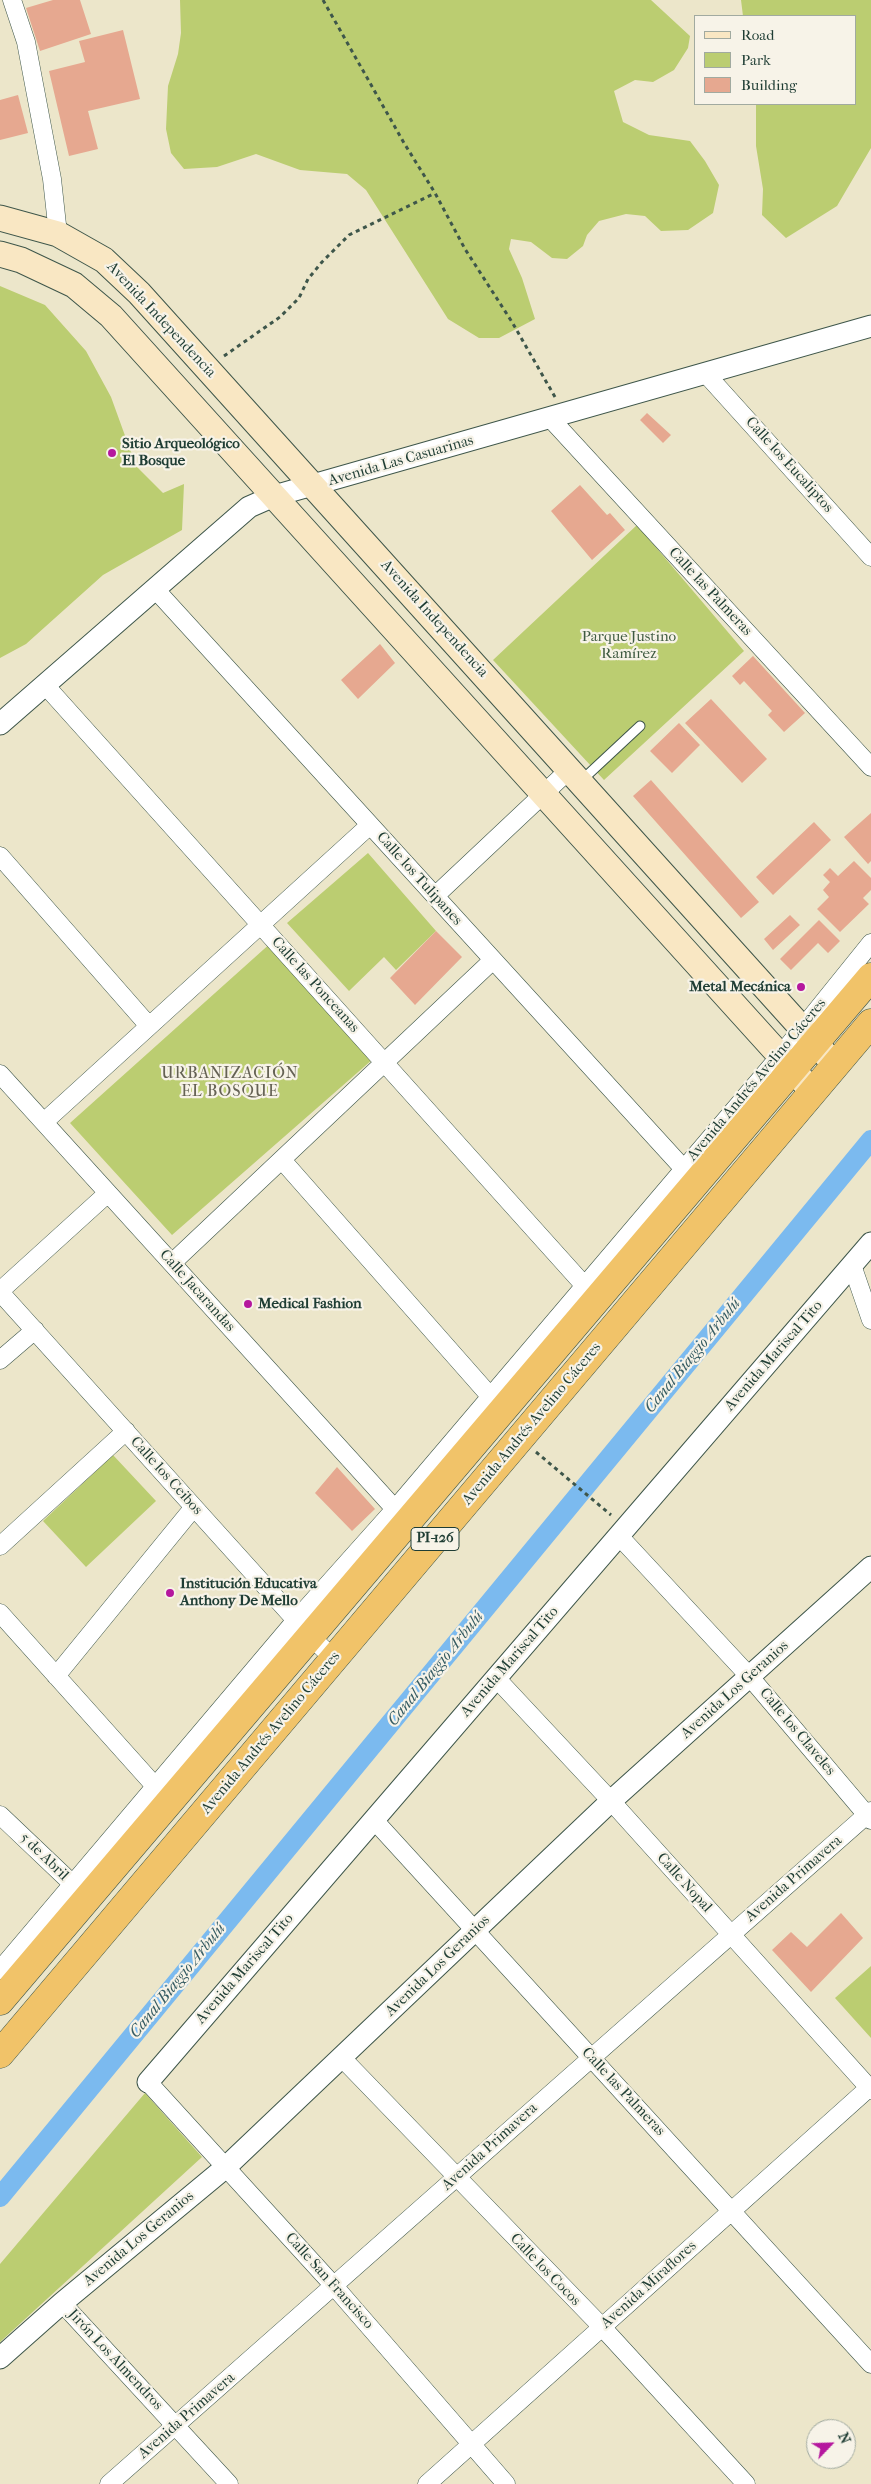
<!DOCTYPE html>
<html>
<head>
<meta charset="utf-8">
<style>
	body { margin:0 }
	#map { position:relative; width:871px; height:2484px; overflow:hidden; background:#ece6ca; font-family:"IM FELL French Canon",serif }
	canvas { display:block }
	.legend { position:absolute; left:694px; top:15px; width:162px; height:90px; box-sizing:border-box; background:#f7f3e8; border:1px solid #a1aaa0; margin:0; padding:6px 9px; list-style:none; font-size:15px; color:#1f3d34 }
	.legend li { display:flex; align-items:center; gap:10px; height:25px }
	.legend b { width:25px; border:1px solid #a1aaa0 }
	.north { position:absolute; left:806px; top:2419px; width:50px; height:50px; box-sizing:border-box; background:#f7f3e8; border:1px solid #a1aaa0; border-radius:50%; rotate:66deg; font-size:14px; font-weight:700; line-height:20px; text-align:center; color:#1f3d34 }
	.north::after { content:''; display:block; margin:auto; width:18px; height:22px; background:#b5179e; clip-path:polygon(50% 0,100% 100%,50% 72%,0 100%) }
</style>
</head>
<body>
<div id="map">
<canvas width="871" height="2484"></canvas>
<ul class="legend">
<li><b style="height:6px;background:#f9e7c3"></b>Road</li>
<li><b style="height:14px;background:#bbcd71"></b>Park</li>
<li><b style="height:14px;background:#e6a890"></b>Building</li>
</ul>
<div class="north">N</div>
</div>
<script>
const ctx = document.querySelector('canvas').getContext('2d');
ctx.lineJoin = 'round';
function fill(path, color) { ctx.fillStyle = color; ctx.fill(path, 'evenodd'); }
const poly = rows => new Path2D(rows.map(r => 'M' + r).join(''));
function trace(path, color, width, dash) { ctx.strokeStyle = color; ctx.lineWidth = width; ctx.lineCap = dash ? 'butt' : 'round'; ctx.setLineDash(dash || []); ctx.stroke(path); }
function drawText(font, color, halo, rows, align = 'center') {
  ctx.font = font + ' "IM FELL French Canon",serif'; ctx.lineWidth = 4.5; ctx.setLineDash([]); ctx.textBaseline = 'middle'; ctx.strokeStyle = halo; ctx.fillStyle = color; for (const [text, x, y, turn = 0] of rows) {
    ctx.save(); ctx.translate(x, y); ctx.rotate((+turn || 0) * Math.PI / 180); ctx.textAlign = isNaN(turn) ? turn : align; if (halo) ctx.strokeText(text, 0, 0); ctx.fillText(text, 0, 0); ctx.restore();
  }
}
fill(poly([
	[180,0,651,0,690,36,688,48,674,70,653,82,635,80,614,91,623,122,649,135,690,141,705,161,719,185,713,213,688,230,661,231,645,216,626,214,599,221,587,235,583,246,567,259,552,258,531,242,511,239,509,249,522,278,535,319,499,338,479,338,448,319,366,190,347,174,300,170,256,154,217,167,184,169,171,153,166,129,168,86,178,54,181,33],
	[741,0,871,0,871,148,837,206,786,238,762,215,763,189,756,146,756,104,855,104,855,16,743,16],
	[0,286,45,305,86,351,111,397,136,466,163,493,184,484,182,530,103,575,26,644,0,658],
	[637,525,744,651,604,780,493,660],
	[368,853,436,931,396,970,384,957,349,991,287,923],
	[273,941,373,1059,172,1235,70,1123],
	[113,1455,156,1501,86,1567,43,1521],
	[871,1966,871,2038,835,1998],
	[145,2093,202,2157,0,2342,0,2264]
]), '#bbcd71');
trace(poly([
	[0,2197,871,1140]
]), '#7bbaef', 20);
fill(poly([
	[53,0,80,0,91,34,40,51,26,8],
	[123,30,140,99,88,111,98,149,69,156,49,71,85,62,79,41],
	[18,95,28,133,0,140,0,100],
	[647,413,671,435,663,443,640,420],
	[580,485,607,515,610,513,625,530,592,560,551,511],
	[380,644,395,663,358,699,341,680],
	[753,656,805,713,784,732,768,715,772,711,744,681,740,685,732,676],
	[711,699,767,759,742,783,685,723],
	[679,723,700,745,672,773,650,751],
	[651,780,759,902,741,918,633,796],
	[871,813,871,861,868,864,844,837],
	[814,822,831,840,773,895,756,877],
	[854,861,871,878,871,890,863,898,869,904,840,932,817,909,829,897,823,890,830,882,823,875,830,868,838,876],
	[790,915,800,925,773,950,764,939],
	[819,920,840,941,828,953,818,943,791,970,780,959],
	[436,931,462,957,415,1005,390,978],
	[337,1467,375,1509,352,1531,315,1493],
	[841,1913,863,1938,811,1992,772,1950,791,1932,807,1947]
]), '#e6a890');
const service = poly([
	[581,781,640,726]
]);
const minor = poly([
	[12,0,26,42,52,179,58,234],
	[706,374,871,557],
	[550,418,871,767],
	[155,589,683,1168],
	[45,685,584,1285],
	[0,856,149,1026],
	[435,896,570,769],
	[0,1074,395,1509],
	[44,1122,370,825],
	[282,1160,490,1396],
	[172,1263,493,960],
	[852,1265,871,1320],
	[0,1291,108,1193],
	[0,1292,311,1637,334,1659],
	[0,1360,35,1330],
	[619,1536,750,1677,871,1820],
	[0,1546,126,1431],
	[0,1613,163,1795],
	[56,1676,194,1507],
	[496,1678,611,1801,871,2090],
	[0,1815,80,1891],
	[374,1820,871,2364],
	[0,1970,296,1620,395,1509,780,1056,871,943],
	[342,2058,602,2327,746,2484],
	[148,2082,334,2286,506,2484],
	[62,2303,229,2484],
	[109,2484,871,1811],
	[427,2484,871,2086]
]);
const tertiary = poly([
	[0,724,249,507,274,496,871,326],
	[148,2082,871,1243],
	[0,2358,62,2303,226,2167,611,1801,871,1567]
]);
const secondary = poly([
	[0,218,58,234,104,260,139,293,835,1065],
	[0,254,21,260,74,285,111,316,813,1092]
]);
const trunk = poly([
	[0,2001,871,977],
	[0,2054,871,1023]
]);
trace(service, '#3e564a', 11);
trace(minor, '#3e564a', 19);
trace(tertiary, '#3e564a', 23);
trace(secondary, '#3e564a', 27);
trace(trunk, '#3e564a', 29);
trace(poly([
	[323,0,404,143,435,193,465,249,512,322,555,397],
	[224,356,280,317,299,298,308,279,322,262,349,235,435,193],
	[536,1452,611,1515]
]), '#3e564a', 3, [4, 4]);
trace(service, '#fff', 9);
trace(minor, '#fff', 18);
trace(tertiary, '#fff', 21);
trace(secondary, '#f9e7c3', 25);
trace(trunk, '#f1c369', 28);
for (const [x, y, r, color] of [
	[112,453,5,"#b5179e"],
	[801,987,5,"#b5179e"],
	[248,1304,5,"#b5179e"],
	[170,1593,5,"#b5179e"]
]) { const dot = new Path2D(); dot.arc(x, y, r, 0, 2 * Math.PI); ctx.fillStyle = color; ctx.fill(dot); trace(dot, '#f7f3e8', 2); }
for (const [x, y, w] of [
	[435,1539,48]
]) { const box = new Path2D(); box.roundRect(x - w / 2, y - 11.5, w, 23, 4); ctx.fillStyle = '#f7f3e8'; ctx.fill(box); trace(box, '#1f3d34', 1); }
drawText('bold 14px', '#1f3d34', null, [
	["PI-126",435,1539]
]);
drawText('15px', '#1f3d34', '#f7f3e8', [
	["Avenida Independencia",161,320,47],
	["Avenida Las Casuarinas",401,461,-16],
	["Calle los Eucaliptos",789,465,48],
	["Calle las Palmeras",710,592,47],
	["Avenida Independencia",434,619,48],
	["Calle los Tulipanes",419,879,48],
	["Calle las Ponceanas",315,985,48],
	["Avenida Andrés Avelino Cáceres",757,1080,-50],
	["Calle Jacarandas",197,1291,48],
	["Avenida Mariscal Tito",774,1356,-49],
	["Avenida Andrés Avelino Cáceres",532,1424,-50],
	["Calle los Ceibos",166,1476,48],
	["Avenida Mariscal Tito",510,1662,-49],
	["Avenida Los Geranios",735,1690,-42],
	["Calle los Claveles",797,1732,50],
	["Avenida Andrés Avelino Cáceres",271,1733,-50],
	["5 de Abril",44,1857,44],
	["Avenida Primavera",794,1879,-41],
	["Calle Nopal",684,1883,48],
	["Avenida Los Geranios",438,1966,-44],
	["Avenida Mariscal Tito",245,1969,-49],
	["Calle las Palmeras",623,2092,47],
	["Avenida Primavera",490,2147,-42],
	["Avenida Los Geranios",139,2239,-40],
	["Calle los Cocos",545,2270,46],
	["Calle San Francisco",329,2281,48],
	["Avenida Miraflores",649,2285,-42],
	["Jirón Los Almendros",115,2360,47],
	["Avenida Primavera",187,2416,-41]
]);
drawText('bold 15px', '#1f3d34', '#f7f3e8', [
	["Sitio Arqueológico",122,444],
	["El Bosque",122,461],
	["Metal Mecánica",791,987,"right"],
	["Medical Fashion",258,1304],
	["Institución Educativa",180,1584],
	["Anthony De Mello",180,1601]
], 'left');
drawText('15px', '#3e5a40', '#f7f3e8', [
	["Parque Justino",629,637],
	["Ramírez",629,654]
]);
ctx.letterSpacing = '1px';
drawText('16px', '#656254', '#f7f3e8', [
	["URBANIZACIÓN",230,1074],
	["EL BOSQUE",230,1092]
]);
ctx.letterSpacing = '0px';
drawText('italic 16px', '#365c63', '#f7f3e8', [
	["Canal Biaggio Arbulú",693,1356,-51],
	["Canal Biaggio Arbulú",436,1669,-51],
	["Canal Biaggio Arbulú",178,1981,-51]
]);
</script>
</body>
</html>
